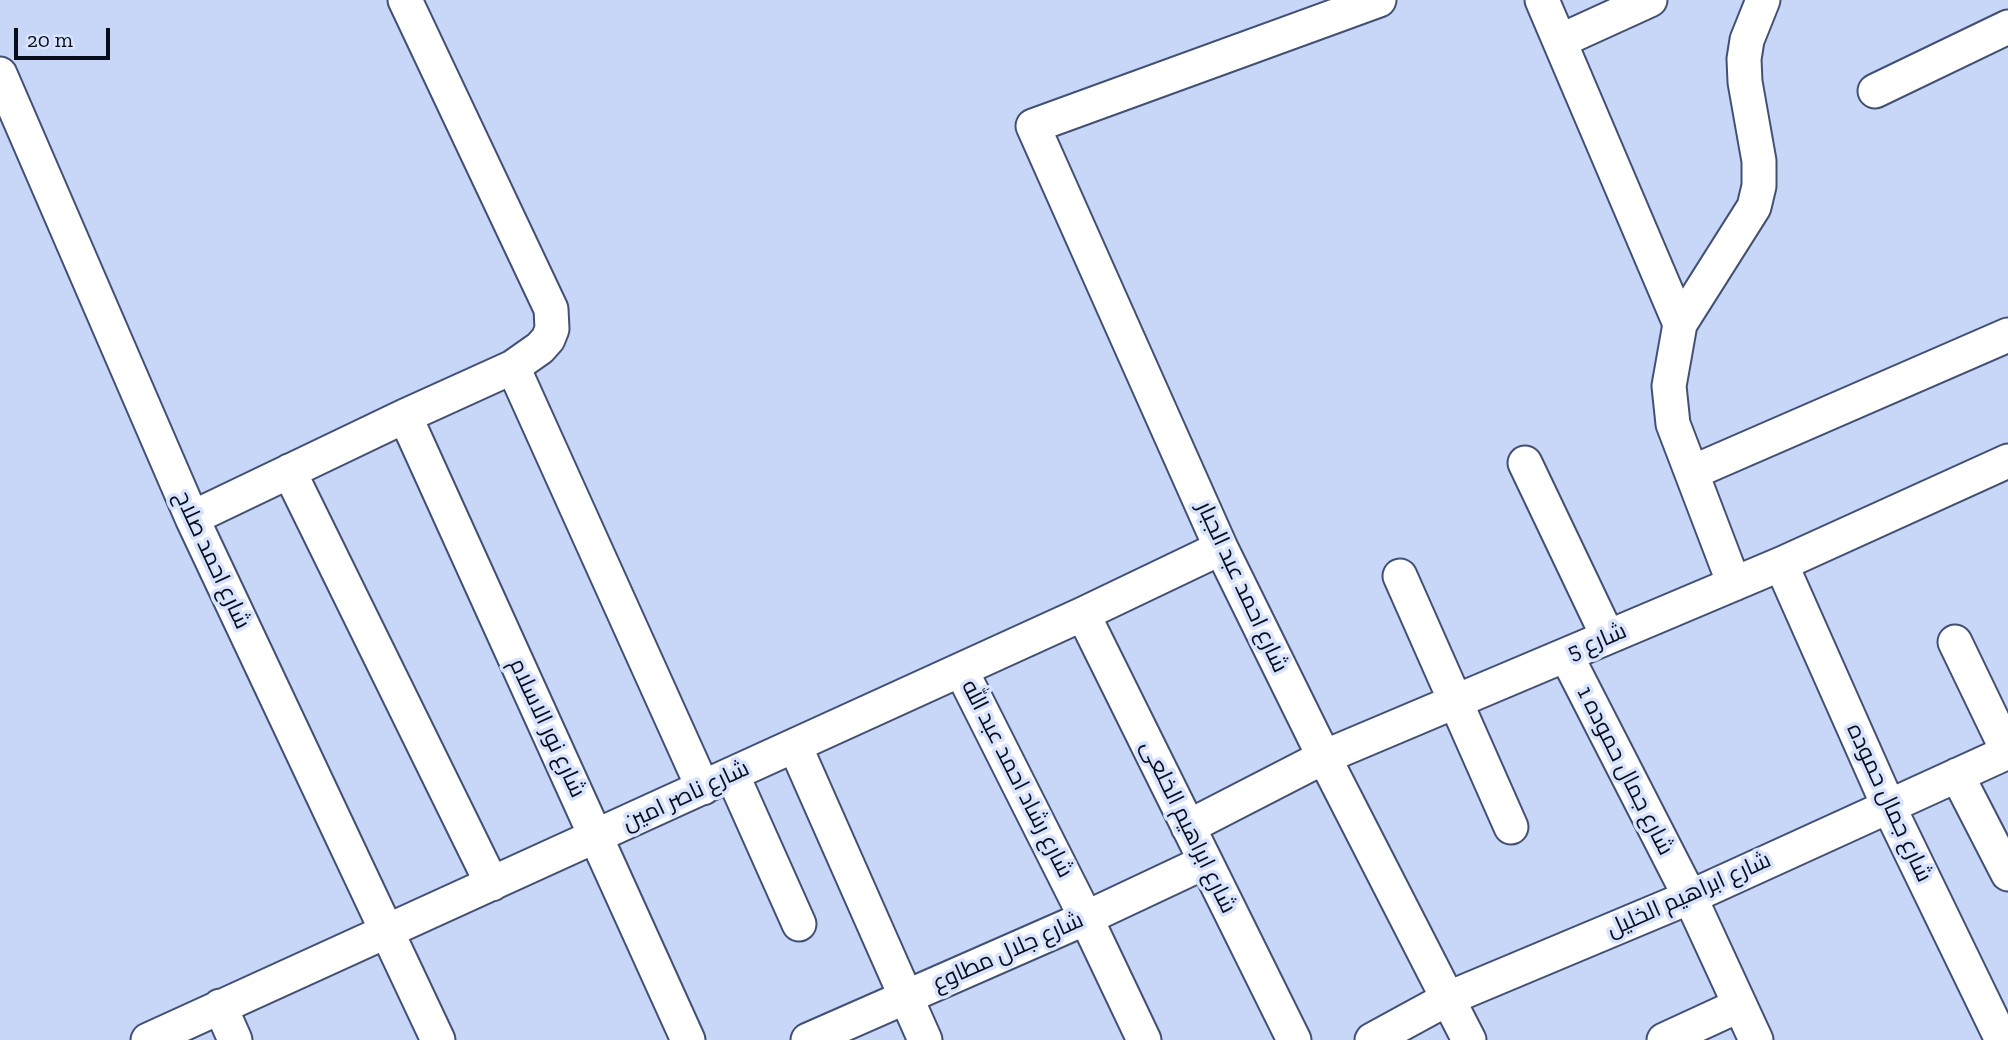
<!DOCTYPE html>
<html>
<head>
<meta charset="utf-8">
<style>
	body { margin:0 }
	#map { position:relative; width:2008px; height:1040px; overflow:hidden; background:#c8d6f8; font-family:"Zilla Slab",serif }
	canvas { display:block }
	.scale { position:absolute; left:14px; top:28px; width:96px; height:32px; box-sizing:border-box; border:4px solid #080d1b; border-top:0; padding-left:9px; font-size:21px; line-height:24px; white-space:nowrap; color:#080d1b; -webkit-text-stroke:5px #d8e3fd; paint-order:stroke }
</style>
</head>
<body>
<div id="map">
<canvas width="2008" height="1040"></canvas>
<div class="scale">20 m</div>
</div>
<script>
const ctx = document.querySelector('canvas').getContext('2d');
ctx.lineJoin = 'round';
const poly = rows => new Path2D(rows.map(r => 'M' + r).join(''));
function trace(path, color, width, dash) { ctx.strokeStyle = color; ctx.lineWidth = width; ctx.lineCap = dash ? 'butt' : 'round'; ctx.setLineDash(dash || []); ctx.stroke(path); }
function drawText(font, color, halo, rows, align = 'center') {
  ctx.font = font + ' "Zilla Slab",Cairo,serif'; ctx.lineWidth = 7; ctx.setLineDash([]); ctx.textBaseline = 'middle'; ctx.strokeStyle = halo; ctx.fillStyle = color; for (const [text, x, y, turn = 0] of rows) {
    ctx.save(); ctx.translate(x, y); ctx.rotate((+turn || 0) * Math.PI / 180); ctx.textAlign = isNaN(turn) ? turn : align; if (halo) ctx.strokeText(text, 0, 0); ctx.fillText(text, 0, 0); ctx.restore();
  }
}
const minor = poly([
	[1379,0,1033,126,1221,548,1324,757,1469,1040],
	[1542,0,1680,324],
	[1560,41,1650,0],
	[0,74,192,518,438,1040],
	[1875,91,2008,27],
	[513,367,703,788],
	[405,416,688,1040],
	[1525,463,1608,637],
	[289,471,492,884],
	[1693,472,2008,335],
	[192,518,405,416,513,367,540,348,548,339,552,329,551,309,405,0],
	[1781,564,1888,805,2002,1040],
	[1400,576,1511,827],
	[1734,584,1673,424,1669,386,1680,324,1754,207,1759,186,1759,161,1745,82,1744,59,1747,40,1763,0],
	[1083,614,1294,1040],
	[1955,642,2008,752],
	[1566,655,1690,897,1756,1040],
	[961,670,1086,918,1144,1040],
	[795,746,925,1040],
	[732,774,799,924],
	[1957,775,2008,874],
	[1188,827,1324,757,1781,564,2008,461],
	[220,1006,235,1040],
	[148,1040,1083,614,1221,548],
	[808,1040,1086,918,1205,862],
	[1372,1040,1449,998,1690,897,2008,752],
	[1664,1040,1740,1005]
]);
trace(minor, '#425074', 37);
trace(minor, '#fff', 33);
drawText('23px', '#080d1b', '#d8e3fd', [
	["شارع احمد صلاح",212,560,65],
	["شارع احمد عبد الجبار",1242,587,65],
	["شارع 5",1597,642,-23],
	["شارع نور الاسلام",547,728,65],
	["شارع جمال حموده 1",1625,771,63],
	["شارع رشاد احمد عبد الله",1017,779,63],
	["شارع ناصر امين",686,796,-25],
	["شارع جمال حموده",1889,803,65],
	["شارع ابراهيم الخلعى",1188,827,64],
	["شارع ابراهيم الخليل",1689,895,-24],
	["شارع جلال مطاوع",1008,952,-24]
]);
</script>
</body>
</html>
